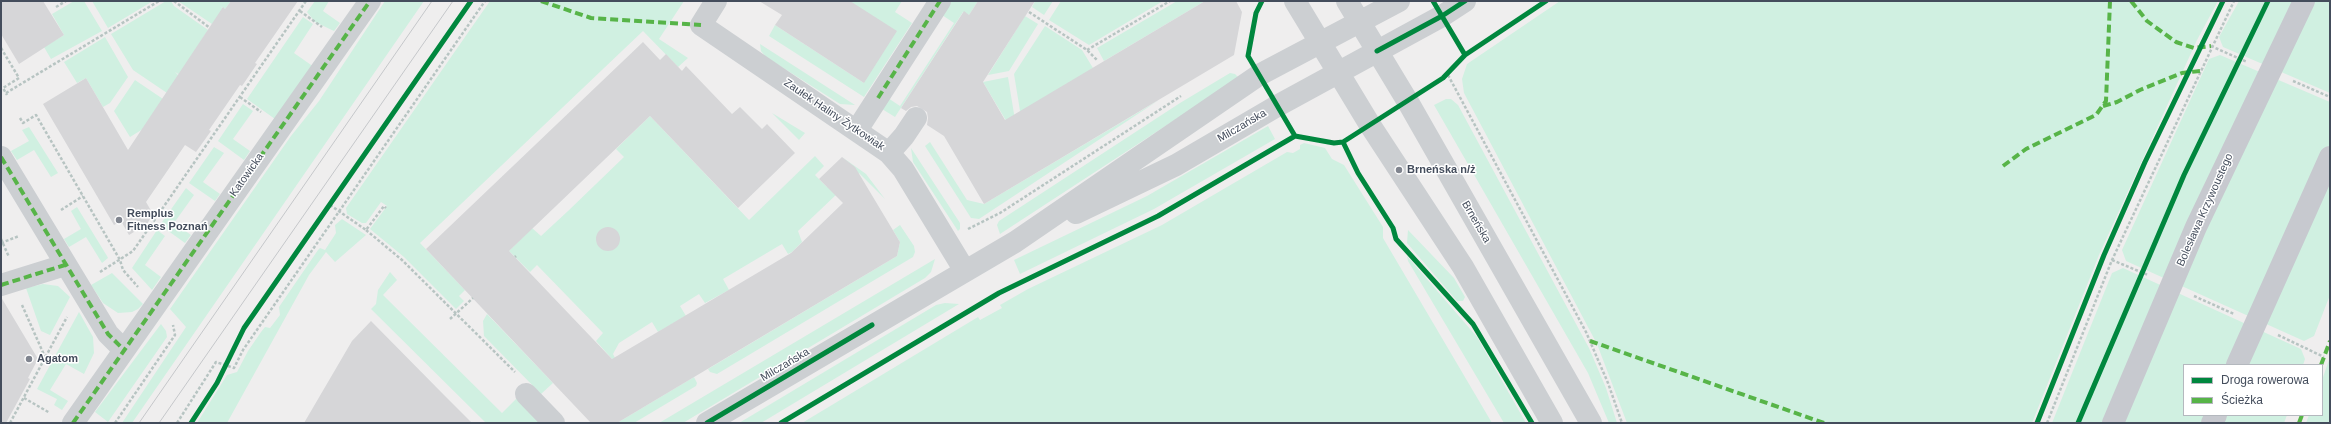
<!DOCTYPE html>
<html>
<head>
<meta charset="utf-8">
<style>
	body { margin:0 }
	#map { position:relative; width:2331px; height:424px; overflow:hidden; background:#efeeee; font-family:Arial,sans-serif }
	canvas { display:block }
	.frame { position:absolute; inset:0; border:2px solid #444d5c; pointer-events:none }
	.legend { position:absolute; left:2183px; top:364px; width:140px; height:52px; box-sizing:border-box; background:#fff; border:1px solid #b4b8be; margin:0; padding:5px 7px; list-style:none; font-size:12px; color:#444d5c }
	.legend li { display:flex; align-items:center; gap:8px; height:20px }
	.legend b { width:20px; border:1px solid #b4b8be }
</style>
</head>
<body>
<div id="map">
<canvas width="2331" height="424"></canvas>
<div class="frame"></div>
<ul class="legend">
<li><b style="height:5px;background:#00873e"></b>Droga rowerowa</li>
<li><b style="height:5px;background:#57b448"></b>Ścieżka</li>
</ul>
</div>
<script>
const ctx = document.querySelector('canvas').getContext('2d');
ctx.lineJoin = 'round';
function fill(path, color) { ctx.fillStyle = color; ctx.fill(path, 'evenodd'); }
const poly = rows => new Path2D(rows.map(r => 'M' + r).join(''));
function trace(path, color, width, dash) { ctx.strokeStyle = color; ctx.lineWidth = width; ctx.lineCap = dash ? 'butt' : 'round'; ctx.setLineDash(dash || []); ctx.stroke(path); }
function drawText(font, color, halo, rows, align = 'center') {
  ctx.font = font + ' Arial,sans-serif'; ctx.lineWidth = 3; ctx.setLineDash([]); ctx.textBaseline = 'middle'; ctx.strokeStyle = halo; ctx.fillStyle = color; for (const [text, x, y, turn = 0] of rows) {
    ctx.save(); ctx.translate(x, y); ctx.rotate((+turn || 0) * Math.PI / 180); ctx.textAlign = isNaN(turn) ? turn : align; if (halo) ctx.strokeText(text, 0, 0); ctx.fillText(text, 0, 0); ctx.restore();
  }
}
fill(poly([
	[74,1,84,1,102,31,51,59,44,47,64,35,52,14],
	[92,1,153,1,108,28],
	[166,1,171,1,174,6,208,30,180,75,175,72,179,76,167,93,133,70,111,34],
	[178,1,231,1,225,9,220,6,225,10,212,24],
	[315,1,329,1,323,11,340,23,334,31,315,22,307,12],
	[385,1,424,1,132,423,122,423,186,327,170,309,291,136,319,101],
	[490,1,684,1,659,39,688,58,678,67,643,31,420,243,465,290,459,296,464,301,456,309,404,257,370,229,387,206,381,202,366,223,362,223,347,214,346,208],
	[850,1,902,1,895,12,912,23,864,97,769,36,775,25,864,83],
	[951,1,978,1,969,15,963,12,895,117,882,109,888,98,900,106,954,23,942,15],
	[1035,1,1053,1,1044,15,1032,7],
	[1061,1,1163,1,1089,45,1049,20],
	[1177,1,1205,1,1104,61,1097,48],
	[1560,1,2218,1,2197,40,2099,255,2032,423,1627,423,1597,344,1464,93,1462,79,1467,64],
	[2239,1,2330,1,2330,93,2223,47,2219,37],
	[1025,16,1038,24,1009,71,988,75],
	[303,17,313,24,294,53,314,67,275,119,247,99],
	[1045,26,1082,50,1093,68,1021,117,1014,74],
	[105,37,128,77,110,103,103,107,86,78,77,83,64,62],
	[760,44,855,105,840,104,766,57,761,51],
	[2220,55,2330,102,2330,295,2314,336,2304,341,2126,261,2122,250,2209,59],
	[1230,73,1235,74,1239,78,1000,234,997,225,999,221,1180,103],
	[1008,77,1015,120,1008,124,983,82],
	[135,80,163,99,143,129,130,137,114,111],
	[1446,99,1451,99,1458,105,1589,348,1606,388,1617,423,1609,423,1588,373,1434,105],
	[1159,100,979,219,971,218,925,146,930,142,967,200,984,204],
	[243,104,253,111,233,139,250,151,244,160,218,141],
	[772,113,805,133,799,140],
	[650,116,749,220,815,156,824,166,815,175,827,187,850,164,842,157,866,174,885,199,859,173,798,231,802,242,792,252,788,254,782,244,723,279,729,290,705,303,699,294,680,306,686,316,658,332,652,322,619,343,613,354,615,358,612,359,596,341,603,333,537,265,530,272,509,251,532,228,541,236,568,211,624,157,616,149],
	[1268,126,1275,139,1154,209,1020,274,1014,260,1147,196],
	[29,127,58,173,51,177,34,150,17,160,11,151,29,141,22,130],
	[1304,143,1325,148,1332,159,1344,165,1383,227,1383,238,1492,423,802,423,978,317,980,320,1002,308,1000,305,1028,289,1162,225,1287,152,1293,153,1300,149,1300,145],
	[214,147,224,153,203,182,220,194,215,201,189,183],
	[911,148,960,223,960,229,958,231,913,162],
	[186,188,194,195,174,223,191,235,185,243,160,225],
	[77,207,107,256,108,258,102,263,86,237,69,247,64,239,81,229,71,211],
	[342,219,366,235,335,262,326,252,309,275,227,423,197,423,227,375,237,372,248,351,261,332,265,327,270,328,280,315,279,307,318,250,320,248,325,250,336,233,335,225],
	[900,225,914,246,915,252,913,257,717,374,710,372,708,369,897,256,900,242,893,230],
	[157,230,165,236,145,265,161,277,152,290,132,268],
	[1408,230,1454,278,1465,297,1463,301,1457,301,1407,243],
	[1407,256,1477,337,1526,423,1504,423,1408,261],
	[935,259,931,272,925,278,683,423,659,423],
	[2123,268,2301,349,2305,359,2303,365,2184,365,2184,415,2287,415,2284,423,2052,423,2112,273],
	[390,272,397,280,383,295,502,413,517,398,541,423,486,423,371,309,376,304,378,290],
	[112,273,143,304,138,309,132,312,118,313,103,303,91,285],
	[43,284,58,286,70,297,50,335,41,331,26,288],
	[945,303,959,304,761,423,739,423,936,305],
	[79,312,93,337,94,353,84,374,66,364,50,390,68,401,62,410,54,405,57,399,37,389],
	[487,314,553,383,541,394,484,336,483,321],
	[161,324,166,331,167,337,108,422,95,412],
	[2330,357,2330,423,2306,423,2309,415,2322,415,2322,380],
	[694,377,697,383,696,386,634,423,617,423]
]), '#d0f0e1');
fill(poly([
	[1,1,43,1,64,35,19,64,1,34],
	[231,1,298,1,255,63,257,64,242,86,240,85,209,130,211,131,196,152,185,145,146,202,153,214,147,224,129,235,121,221,114,225,43,104,86,78,128,150,223,7,225,9],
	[759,1,850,1,897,31,864,83,775,25,782,15],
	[978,1,1035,1,983,82,1005,120,1205,1,1236,1,1242,12,1234,55,984,204,944,136,927,125,928,118,927,112,917,106,911,107,906,111,901,108,964,11,969,15],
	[643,42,660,60,666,54,682,71,686,66,732,114,740,107,762,129,767,124,795,153,738,208,650,116,509,251,612,359,791,253,843,203,819,179,842,157,855,167,900,242,897,256,617,423,591,423,426,249],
	'596 239a12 12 0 1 1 24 0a12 12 0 1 1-24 0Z',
	[1,297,38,359,28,378,30,379,6,423,1,423],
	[371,321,444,395,472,423,304,423,352,341]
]), '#d6d6d8');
trace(poly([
	[174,1,210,28],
	[56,7,66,1],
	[300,11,322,27],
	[1029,12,1087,50,1097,60],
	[2211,46,2247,62],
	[1,48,19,78,3,88,7,95],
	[1087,50,1170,1],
	[1448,75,1586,332,1608,383,1622,423],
	[2293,81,2330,97],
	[6,93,159,1],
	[240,97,261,112],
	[20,118,23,123,36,115,120,260,123,270,138,287],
	[330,205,366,230,384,206,386,208],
	[61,210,83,196],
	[968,229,1000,213,1181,96],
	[366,230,402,260,515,372],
	[1,239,9,257],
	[1,243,19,236],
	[515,257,516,256],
	[2112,260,2148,275],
	[100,272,133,251,306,1],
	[2194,296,2234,314],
	[22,305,45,357],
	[450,319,473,298],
	[2278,335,2324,357],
	[24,398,50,413],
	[10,423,67,317],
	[115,423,175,335,173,325],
	[177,423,216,362,234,368,243,350,485,1],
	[2047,423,2112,260,2234,1]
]), '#b7c4c2', 2.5, [3, 2]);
trace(poly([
	[716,1,701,25,889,153,903,169,965,271],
	[1295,1,1370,125,1463,267,1552,423],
	[1347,1,1408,102,1591,423],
	[857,130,940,1],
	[889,153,904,136,916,118],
	[1,157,108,334,123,349],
	[1076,213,1176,165,1277,106,1442,16,1465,1],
	[1,285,65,265],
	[526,394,554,423],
	[73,423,370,1],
	[707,423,1015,242,1259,75,1399,1]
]), '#cccfd2', 22);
trace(poly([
	[2212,423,2216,415]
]), '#c7c9cf', 22);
trace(poly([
	[139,423,432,1],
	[159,423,453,1]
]), '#c5c7ca', 1);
trace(poly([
	[2237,365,2330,157],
	[2113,423,2196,227,2304,1]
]), '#c7c9cf', 22);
trace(poly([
	[541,1,591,18,701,25],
	[2131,1,2147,21,2176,42,2194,48,2211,46],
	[878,98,940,1],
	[2103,106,2117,102,2140,90,2182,73,2200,71],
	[1,157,108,334,123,349],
	[2003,166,2026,149,2096,115,2106,101,2110,1],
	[1,285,65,265],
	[1590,341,1824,423],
	[2321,365,2330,341],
	[73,423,370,1],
	[2299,423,2302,415]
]), '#57b448', 4, [8, 4]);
trace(poly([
	[1262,1,1256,13,1248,56,1295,136],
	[1433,1,1465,55],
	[1377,51,1442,16,1465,1],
	[1343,142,1358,173,1393,228,1396,239,1473,324,1532,423],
	[191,423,217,383,244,328,471,1],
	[707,423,872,325],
	[781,423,999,293,1158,216,1295,136,1334,143,1343,142,1443,78,1465,55,1546,1],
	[2037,423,2104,255,2145,162,2223,1],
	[2078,423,2184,175,2268,1]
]), '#00873e', 5);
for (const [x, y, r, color] of [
	[1399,170,4,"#80858f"],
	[119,220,4,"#80858f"],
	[29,359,4,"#80858f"]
]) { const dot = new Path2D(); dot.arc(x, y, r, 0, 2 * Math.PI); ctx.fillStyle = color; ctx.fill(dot); trace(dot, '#fff', 1.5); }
drawText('11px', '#444d5c', '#fff', [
	["Zaułek Haliny Żytkowiak",834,115,34],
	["Milczańska",1242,126,-30],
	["Katowicka",247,175,-55],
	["Bolesława Krzywoustego",2205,210,-66],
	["Brneńska",1476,222,60],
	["Milczańska",785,365,-31]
]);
drawText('bold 11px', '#444d5c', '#fff', [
	["Brneńska n/ż",1407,170],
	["Remplus",127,214],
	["Fitness Poznań",127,227],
	["Agatom",37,359]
], 'left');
</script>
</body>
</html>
